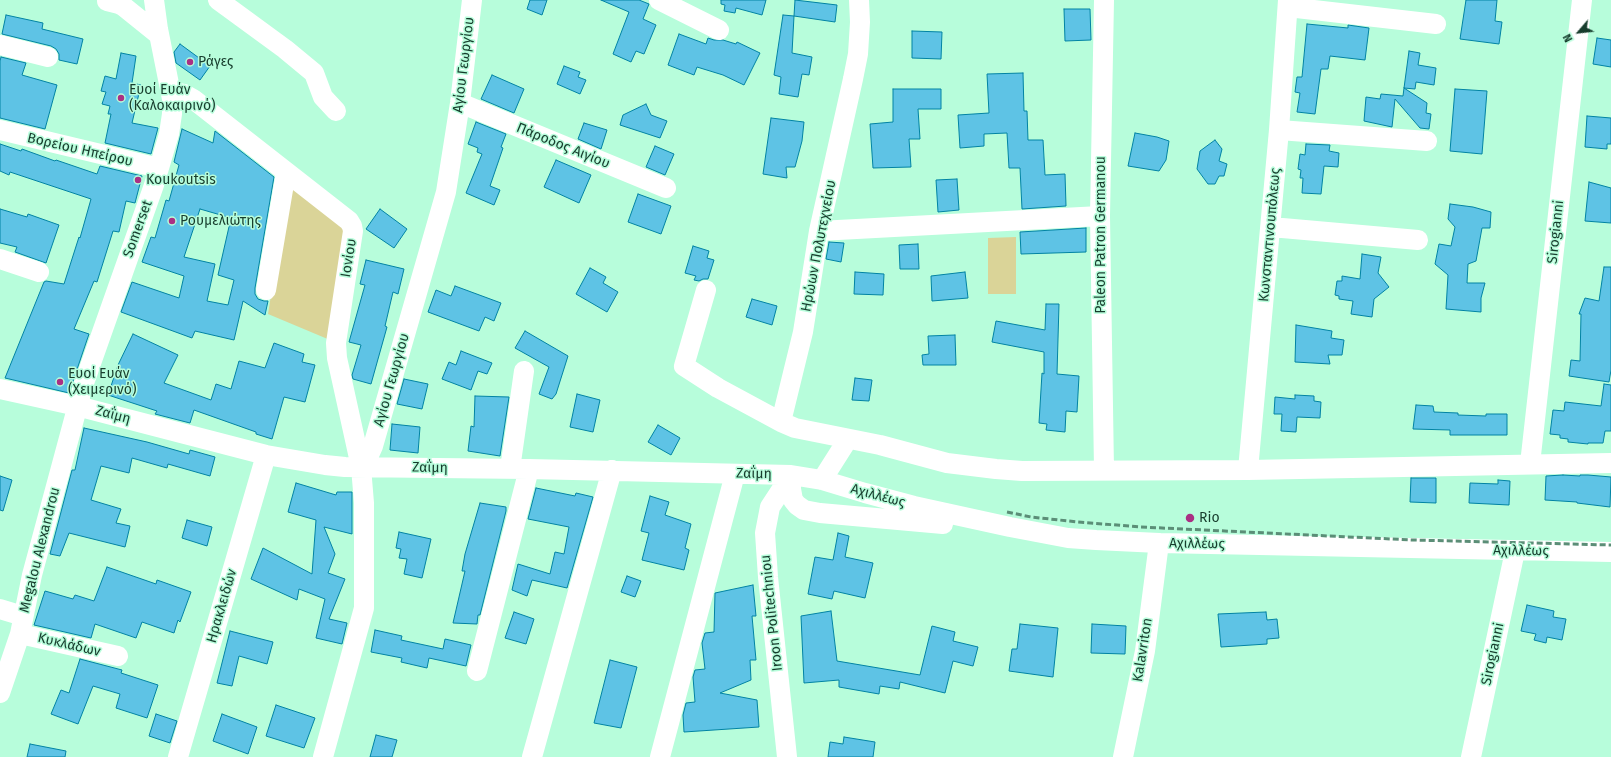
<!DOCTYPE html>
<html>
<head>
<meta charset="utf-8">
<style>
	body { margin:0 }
	#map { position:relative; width:1611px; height:757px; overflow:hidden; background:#b7fddb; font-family:"Fira Sans",sans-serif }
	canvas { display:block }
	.north { position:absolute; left:1559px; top:12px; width:40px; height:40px; -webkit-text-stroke:3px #b7fddb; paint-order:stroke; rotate:242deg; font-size:11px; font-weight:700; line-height:16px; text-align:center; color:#173d2d }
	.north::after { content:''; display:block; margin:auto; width:14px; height:18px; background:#173d2d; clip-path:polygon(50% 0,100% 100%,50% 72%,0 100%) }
</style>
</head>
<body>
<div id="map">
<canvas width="1611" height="757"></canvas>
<div class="north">N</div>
</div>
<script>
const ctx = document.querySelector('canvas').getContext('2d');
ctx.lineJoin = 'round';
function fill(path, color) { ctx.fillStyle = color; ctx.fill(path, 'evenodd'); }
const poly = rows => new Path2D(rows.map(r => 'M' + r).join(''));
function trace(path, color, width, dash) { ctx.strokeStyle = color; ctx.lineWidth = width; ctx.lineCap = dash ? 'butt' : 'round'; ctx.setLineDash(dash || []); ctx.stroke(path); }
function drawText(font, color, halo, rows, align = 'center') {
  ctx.font = font + ' "Fira Sans",sans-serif'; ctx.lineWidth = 3; ctx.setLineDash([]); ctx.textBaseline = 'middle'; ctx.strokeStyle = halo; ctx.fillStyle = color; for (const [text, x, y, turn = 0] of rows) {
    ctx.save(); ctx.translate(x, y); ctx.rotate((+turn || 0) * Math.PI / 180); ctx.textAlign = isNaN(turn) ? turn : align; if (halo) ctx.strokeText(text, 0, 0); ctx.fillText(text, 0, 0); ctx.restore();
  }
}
fill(poly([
	[289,182,346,230,330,340,268,314],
	[1016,237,1016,294,988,294,988,238]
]), '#dad498');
const building = poly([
	[530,0,547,0,542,15,527,9,530,0],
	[601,0,639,0,649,4,643,19,656,25,644,54,636,51,631,62,613,54,629,12,601,0],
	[721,0,766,0,762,15,736,8,735,13,724,11,725,5,721,4,721,0],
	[795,0,837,5,835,22,794,16,795,0],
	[1466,0,1497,0,1495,21,1502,22,1499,44,1460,39,1466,0],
	[1064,9,1090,9,1091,40,1065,41,1064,9],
	[6,15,43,23,42,29,83,39,77,64,59,60,59,54,56,49,51,46,2,34,6,15],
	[783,15,794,16,792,53,812,57,809,75,802,74,798,97,779,94,781,77,774,75,783,15],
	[1307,24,1348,28,1348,25,1369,28,1365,60,1330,56,1328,69,1321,69,1315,114,1297,112,1300,93,1295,92,1297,77,1302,77,1307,24],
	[912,31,942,32,941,59,912,58,912,31],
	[679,34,706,44,708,38,714,40,723,40,736,44,737,42,760,53,744,85,723,75,697,67,694,75,668,65,679,34],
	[1597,38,1611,40,1611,67,1593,64,1597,38],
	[180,44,210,66,200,80,176,63,174,52,180,44],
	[1409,51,1420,53,1418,65,1436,68,1434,85,1416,82,1415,89,1404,88,1409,51],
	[121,53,136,56,132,83,141,85,132,123,158,128,151,154,105,143,111,114,108,114,110,106,102,104,106,92,101,91,105,76,116,79,121,53],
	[1,57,26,63,22,75,57,85,45,129,0,118,0,61,1,57],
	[564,66,580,72,578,77,586,80,580,94,557,84,564,66],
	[1023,73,1024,111,1027,111,1028,140,1043,140,1045,175,1065,174,1066,206,1022,209,1020,168,1009,168,1007,133,984,134,984,146,960,148,958,115,989,113,987,74,1023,73],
	[492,75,524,89,514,113,481,99,492,75],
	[1404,88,1427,103,1426,113,1431,114,1429,129,1420,128,1395,99,1392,127,1364,121,1366,97,1380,99,1381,94,1403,96,1404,88],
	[893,89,941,89,941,109,918,109,920,139,909,139,911,167,873,168,870,124,893,122,893,89],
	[1455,89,1487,91,1482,154,1450,151,1455,89],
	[646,104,651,115,667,121,660,138,620,125,623,115,646,104],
	[1587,116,1611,118,1611,144,1607,144,1607,149,1585,147,1587,116],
	[771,118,804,122,802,141,795,167,786,167,787,178,763,174,771,118],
	[476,122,506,134,501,147,503,148,490,186,500,190,494,205,466,193,482,154,477,152,478,148,468,144,476,122],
	[584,123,607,130,601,149,578,139,584,123],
	[182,129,213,143,215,131,274,177,255,288,255,294,258,299,264,301,268,301,265,315,243,301,234,340,195,331,192,338,121,312,132,282,179,298,184,276,142,262,151,237,155,238,166,200,169,201,179,165,174,162,182,129],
	[200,209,231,218,218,275,234,280,228,305,207,301,215,264,184,257,200,209],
	[1135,133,1157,137,1169,141,1166,160,1159,171,1128,166,1135,133],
	[1215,140,1222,149,1219,161,1227,164,1224,176,1219,176,1215,184,1208,184,1197,169,1200,151,1215,140],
	[0,144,21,151,22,149,55,161,56,160,97,174,100,166,142,176,135,203,126,201,119,232,113,231,97,282,94,281,74,329,89,334,69,393,5,378,44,282,46,281,64,284,79,237,80,238,91,199,10,172,9,175,0,171,0,144],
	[1306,144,1330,145,1329,151,1339,153,1338,167,1324,166,1321,194,1302,193,1303,178,1300,178,1301,170,1298,169,1300,154,1305,155,1306,144],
	[655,146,674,154,665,175,646,167,655,146],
	[556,160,591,175,579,203,544,187,556,160],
	[957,179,959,210,938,212,936,180,957,179],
	[1589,182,1611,188,1611,223,1585,221,1589,182],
	[638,194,671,206,661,234,628,222,638,194],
	[1450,204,1473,207,1491,212,1490,228,1482,228,1476,261,1468,264,1467,283,1485,283,1481,298,1481,312,1446,309,1448,275,1435,264,1439,244,1451,246,1455,227,1448,219,1450,204],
	[0,209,27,217,28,214,59,225,46,263,15,252,17,247,0,243,0,209],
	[380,209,407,229,394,248,366,229,380,209],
	[1086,228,1086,252,1021,254,1020,232,1086,228],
	[829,242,844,243,841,262,826,259,829,242],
	[918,244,919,269,900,269,899,245,918,244],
	[693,246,709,251,707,258,714,260,708,279,703,279,699,281,694,280,696,276,685,273,693,246],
	[1362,254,1381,257,1378,273,1389,287,1374,299,1372,317,1351,314,1353,301,1339,299,1339,296,1335,295,1337,281,1342,281,1342,276,1360,279,1362,254],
	[366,260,404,269,398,294,393,292,385,326,387,327,371,384,353,379,352,375,361,345,349,342,365,285,360,284,366,260],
	[1604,267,1611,267,1611,370,1609,382,1569,376,1571,360,1580,361,1581,314,1579,314,1585,298,1599,301,1604,267],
	[590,268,606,277,603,283,618,292,607,312,576,294,590,268],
	[855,272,884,274,883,295,854,294,855,272],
	[965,272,968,298,932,301,931,276,965,272],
	[455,286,501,303,494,321,485,317,479,331,428,312,436,290,451,296,455,286],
	[752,299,777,306,772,325,746,317,752,299],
	[1046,304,1059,304,1057,374,1079,376,1077,412,1066,411,1065,432,1046,430,1047,424,1039,423,1042,373,1044,374,1044,352,992,342,996,321,1045,330,1046,304],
	[1296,325,1332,331,1331,338,1344,340,1342,355,1328,355,1330,364,1295,362,1296,325],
	[525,331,568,356,556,394,552,399,539,394,549,367,515,348,525,331],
	[133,334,178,355,164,383,211,400,216,384,231,389,239,361,265,368,274,343,304,354,302,362,315,365,305,402,284,397,272,439,256,434,256,432,194,410,190,423,155,414,157,411,108,395,118,365,133,334],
	[955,335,956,365,923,365,922,355,929,354,928,336,955,335],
	[461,351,492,363,487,374,478,371,471,390,442,379,449,362,456,365,461,351],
	[855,378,872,380,869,401,852,400,855,378],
	[404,379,428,384,422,409,397,404,404,379],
	[1604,384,1611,385,1611,431,1605,431,1603,443,1588,443,1588,444,1568,442,1568,439,1560,438,1560,435,1550,434,1553,410,1564,411,1565,402,1601,406,1604,384],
	[577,394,600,400,593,432,570,427,577,394],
	[1295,395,1314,396,1314,401,1321,402,1320,418,1297,417,1296,432,1281,431,1282,414,1274,414,1275,397,1295,399,1295,395],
	[475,396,509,397,500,456,468,451,471,426,474,427,475,396],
	[1416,405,1433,406,1434,412,1458,413,1458,415,1486,416,1486,414,1507,414,1507,435,1450,435,1450,430,1413,429,1416,405],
	[392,424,420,427,418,453,390,450,392,424],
	[658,425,680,438,671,455,648,442,658,425],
	[84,428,147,442,189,454,190,450,215,457,210,476,168,464,167,468,132,458,129,473,101,466,91,500,121,509,116,523,130,526,125,547,69,533,60,556,50,554,72,470,75,470,84,428],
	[1563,475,1580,476,1580,475,1588,475,1611,477,1610,507,1577,503,1577,502,1545,500,1546,476,1563,475],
	[0,476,12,480,3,511,0,510,0,476],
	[1411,478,1436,478,1436,503,1410,502,1411,478],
	[1498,480,1510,481,1509,505,1469,503,1470,483,1498,484,1498,480],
	[296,483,336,495,337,492,352,492,352,534,324,527,335,554,328,573,345,579,329,619,347,623,342,644,316,638,325,599,299,589,297,600,251,579,263,548,312,574,316,520,288,512,296,483],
	[536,488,575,496,576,493,593,497,567,588,532,580,527,596,512,590,518,564,550,574,555,552,564,554,569,527,528,519,536,488],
	[650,496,669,502,665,515,691,524,685,548,689,550,684,570,642,560,649,533,641,531,650,496],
	[480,503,506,507,506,511,480,615,478,615,477,624,453,623,465,571,462,571,465,554,480,503],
	[187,520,212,527,207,546,182,538,187,520],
	[399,532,431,539,422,578,404,574,407,559,399,558,401,549,396,548,399,532],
	[838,533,849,536,845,557,873,563,865,598,834,591,832,599,808,594,815,557,833,560,838,533],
	[107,567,156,584,157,580,191,592,180,622,178,620,174,633,142,622,136,638,95,624,91,638,34,625,45,591,73,599,75,595,94,601,107,567],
	[627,576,641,581,635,597,621,592,627,576],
	[753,585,756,616,752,616,756,660,750,660,751,680,720,693,757,700,759,727,684,732,683,715,686,703,695,702,693,677,695,670,705,669,702,643,705,633,714,632,715,593,753,585],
	[1527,605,1554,611,1553,617,1566,619,1562,640,1547,637,1546,643,1534,640,1536,634,1521,631,1527,605],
	[831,611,837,661,920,675,932,626,955,632,953,641,978,647,973,666,953,661,945,693,900,682,899,689,880,686,879,694,839,687,839,680,804,683,801,616,831,611],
	[514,612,534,619,526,644,505,638,514,612],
	[1266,612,1267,620,1277,619,1279,638,1267,639,1267,644,1221,647,1218,614,1266,612],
	[1020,624,1058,628,1053,677,1009,671,1012,649,1017,649,1020,624],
	[1092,624,1126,626,1125,654,1091,653,1092,624],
	[375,630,402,636,401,640,443,649,445,639,471,645,466,666,429,658,427,668,401,662,402,658,371,652,375,630],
	[230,631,273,642,267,664,239,656,232,686,217,683,230,631],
	[80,659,122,670,121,673,158,685,147,718,116,708,120,694,93,686,78,724,51,714,61,690,69,693,80,659],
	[610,660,637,667,621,728,594,723,610,660],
	[276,705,315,718,304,748,266,736,276,705],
	[156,714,177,721,170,743,149,736,156,714],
	[222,714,257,727,248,754,213,741,222,714],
	[376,735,397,740,392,757,370,757,376,735],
	[844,737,875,742,873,757,828,757,830,742,843,744,844,737],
	[30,744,66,751,65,757,27,757,30,744]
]);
fill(building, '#5ec3e5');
trace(building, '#0183a3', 1);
trace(poly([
	[218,0,285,49,314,73,323,97,336,111],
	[659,0,719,30],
	[859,0,860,22,858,54,853,79,819,231,803,332,781,422,795,428,880,445,947,463,996,469,1022,471,1248,470,1611,463],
	[1104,0,1100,216,1104,470],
	[107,1,119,4,123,6,159,35],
	[1288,7,1436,24],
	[0,45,48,57],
	[171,92,184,94,193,99,349,221,352,226,353,231,336,343,337,358,361,467,364,503,364,608,323,757],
	[460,103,666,188],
	[0,130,159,168],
	[1279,130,1427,141],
	[1271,227,1418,240],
	[819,231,1100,216],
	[0,259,39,272],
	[266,290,286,172],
	[706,290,684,366,718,388,781,422],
	[0,389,77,406,266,455,325,465,345,467,529,469,791,475,822,480,865,493,914,506,1010,527,1068,538,1096,540,1159,543,1611,552],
	[1530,464,1582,0],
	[361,467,368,457,373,446,446,192,460,103,472,0],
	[510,469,524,371],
	[1248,470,1279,130,1288,0],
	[791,475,791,489,793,500,797,505,804,510,820,513,943,524],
	[822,480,848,439],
	[0,609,23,616],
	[20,634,118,656],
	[477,671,529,469],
	[0,693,20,634,32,575,83,386,154,185,169,134,172,114,172,99,158,29,154,0],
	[178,757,266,455],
	[532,757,612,470],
	[660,757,735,474],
	[787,757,768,577,765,533,770,507,791,475],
	[1123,757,1145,651,1159,543],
	[1471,757,1515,551]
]), '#fff', 20);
trace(poly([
	[1007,512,1031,517,1078,522,1141,527,1413,540,1611,545]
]), '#5b8e77', 3, [6, 3]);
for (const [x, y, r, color] of [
	[190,62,4,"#aa3084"],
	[121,98,4,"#aa3084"],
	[138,180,4,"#aa3084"],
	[172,221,4,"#aa3084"],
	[60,382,4,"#aa3084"],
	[1190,518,5,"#aa3084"]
]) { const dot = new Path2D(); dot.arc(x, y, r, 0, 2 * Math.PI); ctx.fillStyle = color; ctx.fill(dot); trace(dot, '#b7fddb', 1.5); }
drawText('14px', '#173d2d', '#b7fddb', [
	["Ράγες",198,62],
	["Ευοί Ευάν",129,90],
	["(Καλοκαιρινό)",129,106],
	["Koukoutsis",146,180],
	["Ρουμελιώτης",180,221],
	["Ευοί Ευάν",68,374],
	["(Χειμερινό)",68,390],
	["Rio",1199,518]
], 'left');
drawText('14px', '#173d2d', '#b7fddb', [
	["Αγίου Γεωργίου",464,65,-83],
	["Πάροδος Αιγίου",563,146,22],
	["Βορείου Ηπείρου",80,150,13],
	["Somerset",138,229,-70],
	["Sirogianni",1556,232,-84],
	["Paleon Patron Germanou",1101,235,-90],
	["Κωνσταντινουπόλεως",1270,235,-85],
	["Ηρώων Πολυτεχνείου",819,246,-79],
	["Ιονίου",349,258,-81],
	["Αγίου Γεωργίου",392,380,-74],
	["Ζαΐμη",113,415,15],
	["Ζαΐμη",430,468,1],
	["Ζαΐμη",754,474,1],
	["Αχιλλέως",878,496,15],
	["Αχιλλέως",1197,544,1],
	["Megalou Alexandrou",40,550,-76],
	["Αχιλλέως",1521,551,1],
	["Ηρακλειδών",222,606,-74],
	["Iroon Politechniou",772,613,-96],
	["Κυκλάδων",69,645,13],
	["Kalavriton",1143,650,-81],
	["Sirogianni",1493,654,-78]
]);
</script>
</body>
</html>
